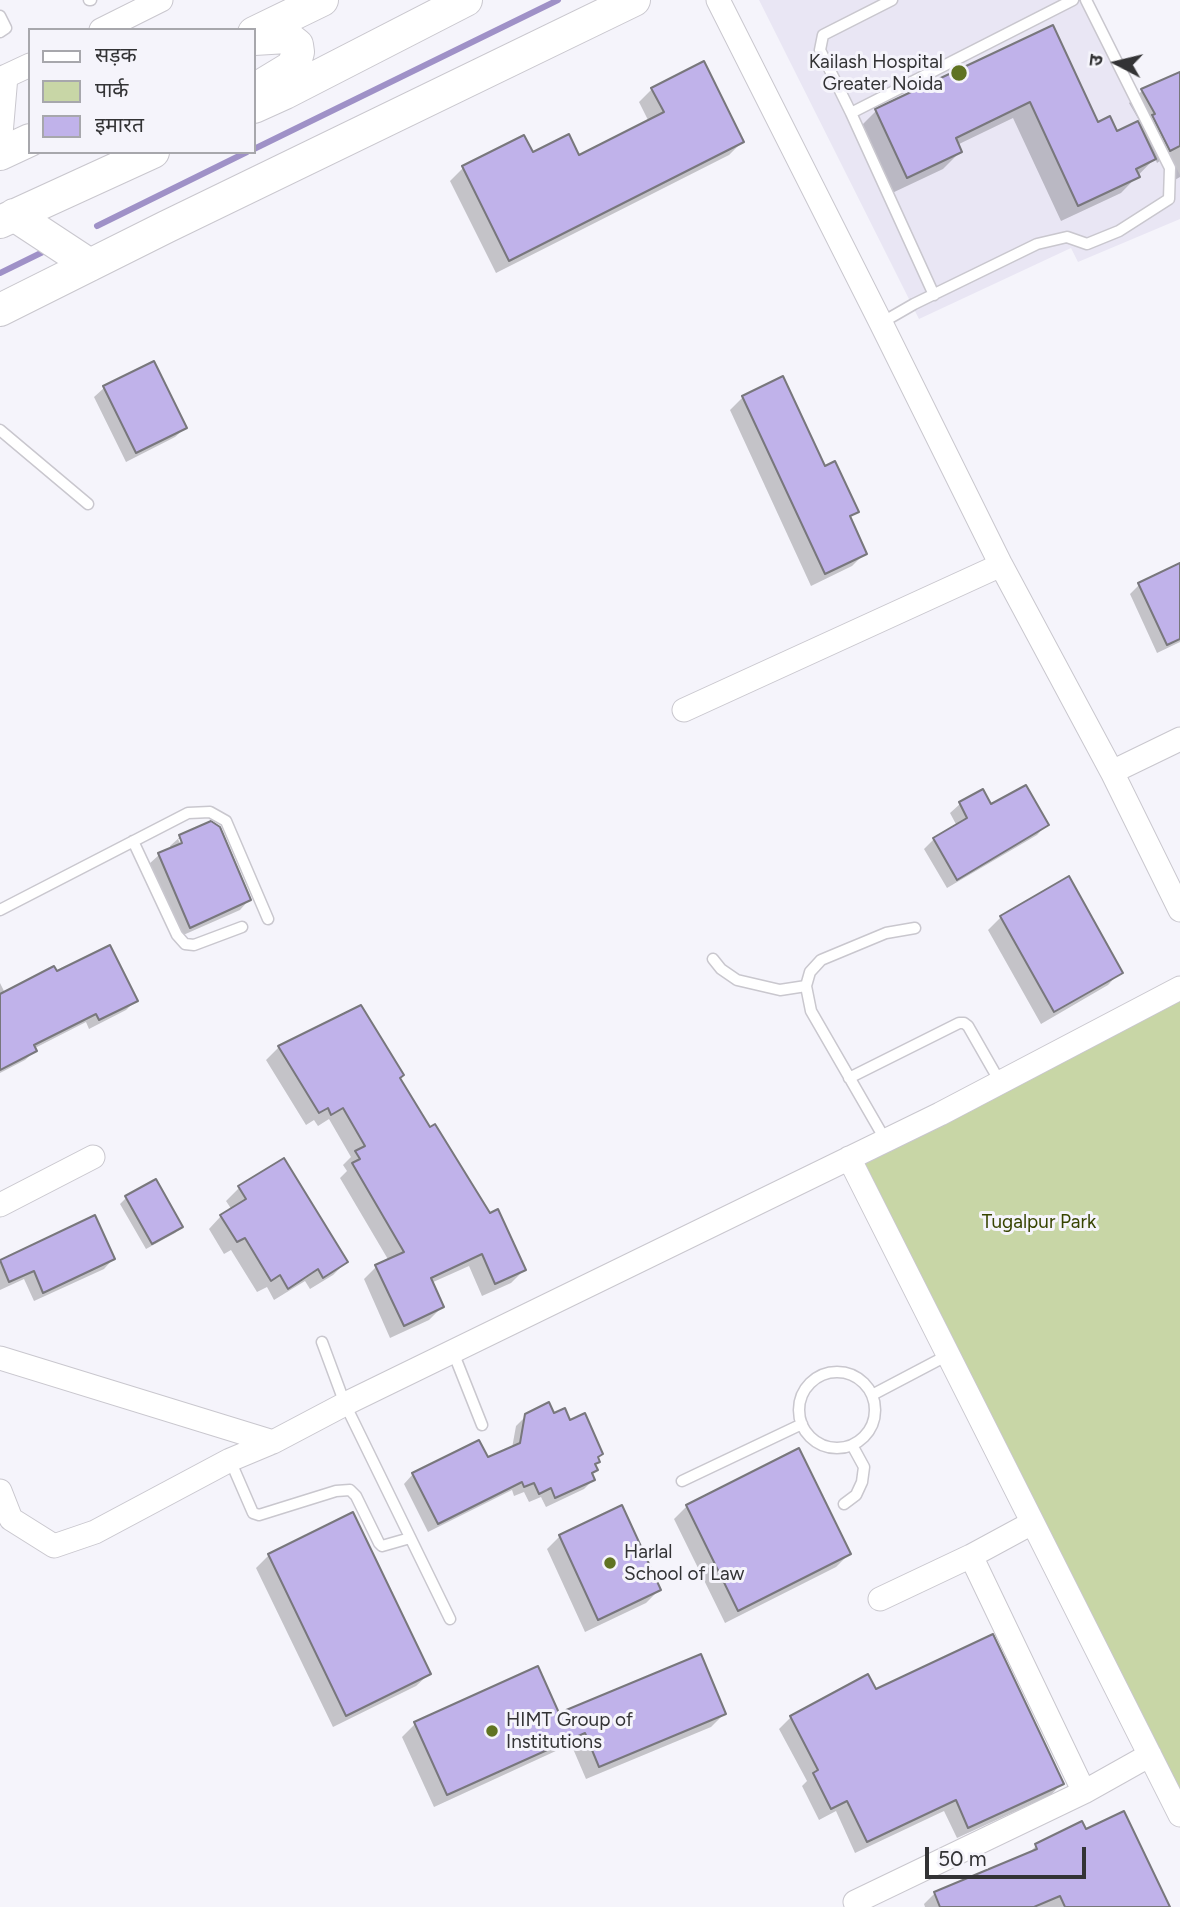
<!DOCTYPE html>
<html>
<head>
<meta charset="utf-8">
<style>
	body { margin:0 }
	#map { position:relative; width:1180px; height:1907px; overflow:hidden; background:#f5f4fb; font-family:Figtree,"Noto Sans Devanagari",sans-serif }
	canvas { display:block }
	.legend { position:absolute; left:28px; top:28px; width:228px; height:126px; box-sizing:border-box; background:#f5f4fb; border:2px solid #a7a7ac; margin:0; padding:9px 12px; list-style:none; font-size:21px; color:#333335 }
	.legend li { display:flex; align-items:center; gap:14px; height:35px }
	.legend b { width:35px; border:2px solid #a7a7ac }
	.north { position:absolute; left:1082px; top:28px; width:70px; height:70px; -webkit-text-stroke:5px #f5f4fb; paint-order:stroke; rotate:277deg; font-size:19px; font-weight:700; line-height:28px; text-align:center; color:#333335 }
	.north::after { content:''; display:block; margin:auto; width:24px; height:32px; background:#333335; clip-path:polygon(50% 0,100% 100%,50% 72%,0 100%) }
	.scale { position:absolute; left:925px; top:1847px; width:161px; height:32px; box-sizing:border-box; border:4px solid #333335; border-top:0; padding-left:9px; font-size:21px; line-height:24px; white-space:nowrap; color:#333335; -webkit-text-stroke:5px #f5f4fb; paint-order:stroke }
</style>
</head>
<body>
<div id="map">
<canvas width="1180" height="1907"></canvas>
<ul class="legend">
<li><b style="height:9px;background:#fff"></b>सड़क</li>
<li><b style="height:19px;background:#c8d6a6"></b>पार्क</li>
<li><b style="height:19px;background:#c0b2ea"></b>इमारत</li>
</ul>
<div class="north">उ</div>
<div class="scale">50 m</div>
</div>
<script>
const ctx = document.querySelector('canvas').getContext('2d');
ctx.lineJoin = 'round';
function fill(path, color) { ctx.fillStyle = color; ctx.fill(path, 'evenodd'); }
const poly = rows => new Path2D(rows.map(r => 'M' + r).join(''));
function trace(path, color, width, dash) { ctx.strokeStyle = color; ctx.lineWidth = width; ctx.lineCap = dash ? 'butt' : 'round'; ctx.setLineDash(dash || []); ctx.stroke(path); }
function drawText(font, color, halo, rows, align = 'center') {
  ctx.font = font + ' Figtree,sans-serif'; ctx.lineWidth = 6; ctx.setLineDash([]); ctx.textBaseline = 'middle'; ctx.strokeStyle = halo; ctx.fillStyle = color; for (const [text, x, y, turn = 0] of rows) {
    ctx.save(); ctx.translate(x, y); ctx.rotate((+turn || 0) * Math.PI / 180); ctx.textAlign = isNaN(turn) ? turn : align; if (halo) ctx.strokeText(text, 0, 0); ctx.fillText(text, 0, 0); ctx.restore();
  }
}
fill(poly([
	[759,0,1093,0,1180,175,1180,219,1078,262,1071,248,919,319]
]), '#e9e6f4');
fill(poly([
	[1180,988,1180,1815,849,1158]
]), '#c8d6a6');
fill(poly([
	[1052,28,1097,124,1116,133,1140,122,1129,103,1142,91,1180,74,1180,177,1173,181,1161,160,1157,163,1155,158,1121,193,1061,221,1013,118,957,145,960,152,943,169,890,194,859,128,876,111],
	[652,89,742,142,729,155,496,273,450,181,463,168,523,137,532,155,578,157,649,122,639,102],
	[104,388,185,428,175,437,126,462,94,397],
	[743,397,824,468,856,511,849,519,865,553,852,566,811,586,730,410],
	[1180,565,1180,642,1157,653,1130,594,1139,585],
	[982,791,991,807,1046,825,1037,835,947,888,924,849,934,839,957,826,950,813,960,804],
	[210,823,218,828,249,900,240,910,181,936,149,864,159,855,171,849,170,846,180,837],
	[178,839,182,839,187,850,184,851],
	[1001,917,1120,972,1108,985,1041,1024,988,930],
	[56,974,135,1001,126,1010,89,1029,86,1022,33,1049,35,1051,25,1060,0,1073,0,983,5,993],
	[279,1047,398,1078,430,1129,524,1270,511,1283,482,1296,469,1266,431,1283,442,1307,429,1320,390,1338,364,1279,377,1266,389,1261,340,1178,347,1171,343,1165,351,1157,329,1119,318,1126,314,1120,306,1125,266,1060],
	[283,1160,346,1262,333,1275,310,1289,305,1281,274,1300,267,1287,257,1292,231,1250,224,1254,209,1229,221,1216,232,1210,226,1201,239,1188],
	[127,1197,181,1227,175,1233,146,1249,120,1204],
	[94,1218,113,1259,104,1269,34,1301,24,1279,0,1290,0,1261],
	[553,1415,569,1422,598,1462,594,1465,596,1469,591,1474,593,1480,584,1489,546,1507,541,1497,529,1502,524,1492,514,1496,512,1490,428,1532,404,1484,413,1474,487,1459,512,1448,516,1426,526,1416],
	[687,1506,849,1554,836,1567,725,1623,674,1519],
	[560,1536,659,1590,646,1603,585,1632,547,1549],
	[269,1555,429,1674,416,1686,333,1727,256,1568],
	[867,1676,875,1691,1062,1783,1051,1795,957,1838,944,1811,855,1853,836,1811,819,1820,802,1786,807,1781,779,1729,791,1717],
	[724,1714,711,1727,586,1779,571,1744,434,1807,402,1737,415,1724,558,1716],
	[1085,1832,1168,1907,925,1907,924,1904,935,1893,1026,1856,1036,1846]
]), '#0003');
trace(poly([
	[254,149,558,0],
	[97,226,247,152],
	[0,273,49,249]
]), '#9f91c7', 6);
const building = poly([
	[1053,25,1098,122,1110,116,1117,131,1138,121,1156,159,1136,169,1140,177,1078,206,1030,102,956,138,962,152,907,178,875,109,1053,25],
	[704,61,744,142,509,261,462,166,524,135,533,152,569,134,579,155,664,112,651,88,704,61],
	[1180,72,1180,146,1170,151,1152,115,1155,114,1141,89,1180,72],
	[154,361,187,428,136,453,103,386,154,361],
	[783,376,825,466,835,461,859,512,850,516,867,554,825,574,742,396,783,376],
	[1180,563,1180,639,1167,645,1138,583,1180,563],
	[1026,785,1049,825,957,880,933,838,967,818,959,802,983,789,991,804,1026,785],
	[211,821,220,827,251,900,190,928,158,853,182,843,179,835,211,821],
	[1069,876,1123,973,1054,1012,1000,916,1069,876],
	[110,945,138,1001,99,1020,96,1014,34,1045,37,1051,0,1070,0,994,54,966,57,971,110,945],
	[361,1005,404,1075,400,1078,430,1127,435,1124,490,1213,498,1209,526,1270,495,1284,482,1254,431,1278,444,1307,404,1326,375,1265,404,1252,352,1163,360,1159,355,1151,365,1146,343,1108,331,1115,328,1108,319,1113,278,1046,361,1005],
	[284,1158,348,1262,323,1278,318,1269,288,1289,280,1275,271,1281,245,1238,237,1242,220,1215,246,1199,238,1186,284,1158],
	[156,1179,183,1227,152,1244,125,1196,156,1179],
	[95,1215,115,1259,43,1293,34,1271,9,1282,0,1260,95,1215],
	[549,1402,554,1413,565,1408,570,1420,585,1413,603,1454,598,1457,600,1462,595,1464,598,1470,592,1473,595,1480,555,1498,551,1488,539,1494,534,1483,524,1487,522,1482,438,1524,412,1473,479,1440,488,1457,520,1443,525,1414,549,1402],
	[799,1448,851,1554,738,1611,686,1505,799,1448],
	[622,1505,661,1590,598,1620,559,1535,622,1505],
	[353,1512,431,1674,346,1716,268,1554,353,1512],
	[993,1634,1064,1784,968,1828,956,1800,867,1842,847,1801,831,1809,813,1773,818,1770,790,1716,868,1674,876,1689,993,1634],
	[701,1654,726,1714,599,1767,585,1733,447,1795,414,1722,538,1666,559,1713,701,1654],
	[1124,1811,1170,1907,1065,1907,1060,1896,1034,1907,940,1907,934,1892,1037,1849,1035,1844,1082,1821,1086,1829,1124,1811]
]);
fill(building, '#c0b2ea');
trace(building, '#78777c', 2);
const lane = poly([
	[89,0,91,0],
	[0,16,6,28,0,32],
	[851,113,820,50,823,35,892,0],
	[934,295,851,113,1073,0],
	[881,323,914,304,1037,244,1067,237,1087,244,1119,231,1169,199,1170,168,1086,0],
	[0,430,88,504],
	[133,841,177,935,185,944,194,945,242,927],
	[0,910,188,813,210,812,226,821,268,919],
	[713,959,721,969,737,980,780,990,806,986],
	[849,1078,959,1023,964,1023,968,1026,1000,1082],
	[886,1141,811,1011,806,986,810,972,821,960,886,933,915,928],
	[322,1342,345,1404,450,1619],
	[453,1352,482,1425],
	'799 1410a38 38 0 1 1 76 0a38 38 0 1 1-76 0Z',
	[872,1395,948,1355],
	[230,1460,253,1513,259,1515,336,1491,350,1490,356,1496,379,1543,382,1546,410,1538],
	[682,1481,802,1424],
	[844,1504,856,1495,862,1482,864,1467,852,1445]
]);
const street = poly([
	[718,0,881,323,1001,565,1112,772,1180,910],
	[101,30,161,0],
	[0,79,30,65],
	[0,146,6,76],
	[684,710,1001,565],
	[1112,772,1180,739],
	[849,1158,1180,1815],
	[0,1205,93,1157],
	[0,1358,273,1442],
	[0,1491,11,1519,54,1546,95,1532,230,1460,273,1442,345,1404,940,1114,1180,988],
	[971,1556,1084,1792],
	[880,1599,971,1556,1032,1523],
	[855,1902,1084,1792,1150,1755]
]);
const secondary = poly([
	[254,33,322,0],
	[254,39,287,37,297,45,298,52,296,59,292,67,259,87],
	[254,107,285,93,466,0],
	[0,154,30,140],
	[14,215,90,265],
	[0,222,153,152],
	[0,310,166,227,634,0]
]);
trace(lane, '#c9c7ce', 13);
trace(street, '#c9c7ce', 25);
trace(secondary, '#c9c7ce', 34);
trace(lane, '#fff', 10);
trace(street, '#fff', 23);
trace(secondary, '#fff', 32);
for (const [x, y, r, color] of [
	[959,73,9,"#607322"],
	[610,1563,7,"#607322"],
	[492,1731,7,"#607322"]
]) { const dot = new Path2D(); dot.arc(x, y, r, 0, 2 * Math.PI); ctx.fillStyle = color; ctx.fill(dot); trace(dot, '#f5f4fb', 2.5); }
drawText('19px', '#333335', '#f5f4fb', [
	["Kailash Hospital",943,62,"right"],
	["Greater Noida",943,84,"right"],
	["Harlal",624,1552],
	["School of Law",624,1574],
	["HIMT Group of",506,1720],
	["Institutions",506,1742]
], 'left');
drawText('19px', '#374400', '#f5f4fb', [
	["Tugalpur Park",1039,1222]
]);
</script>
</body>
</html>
